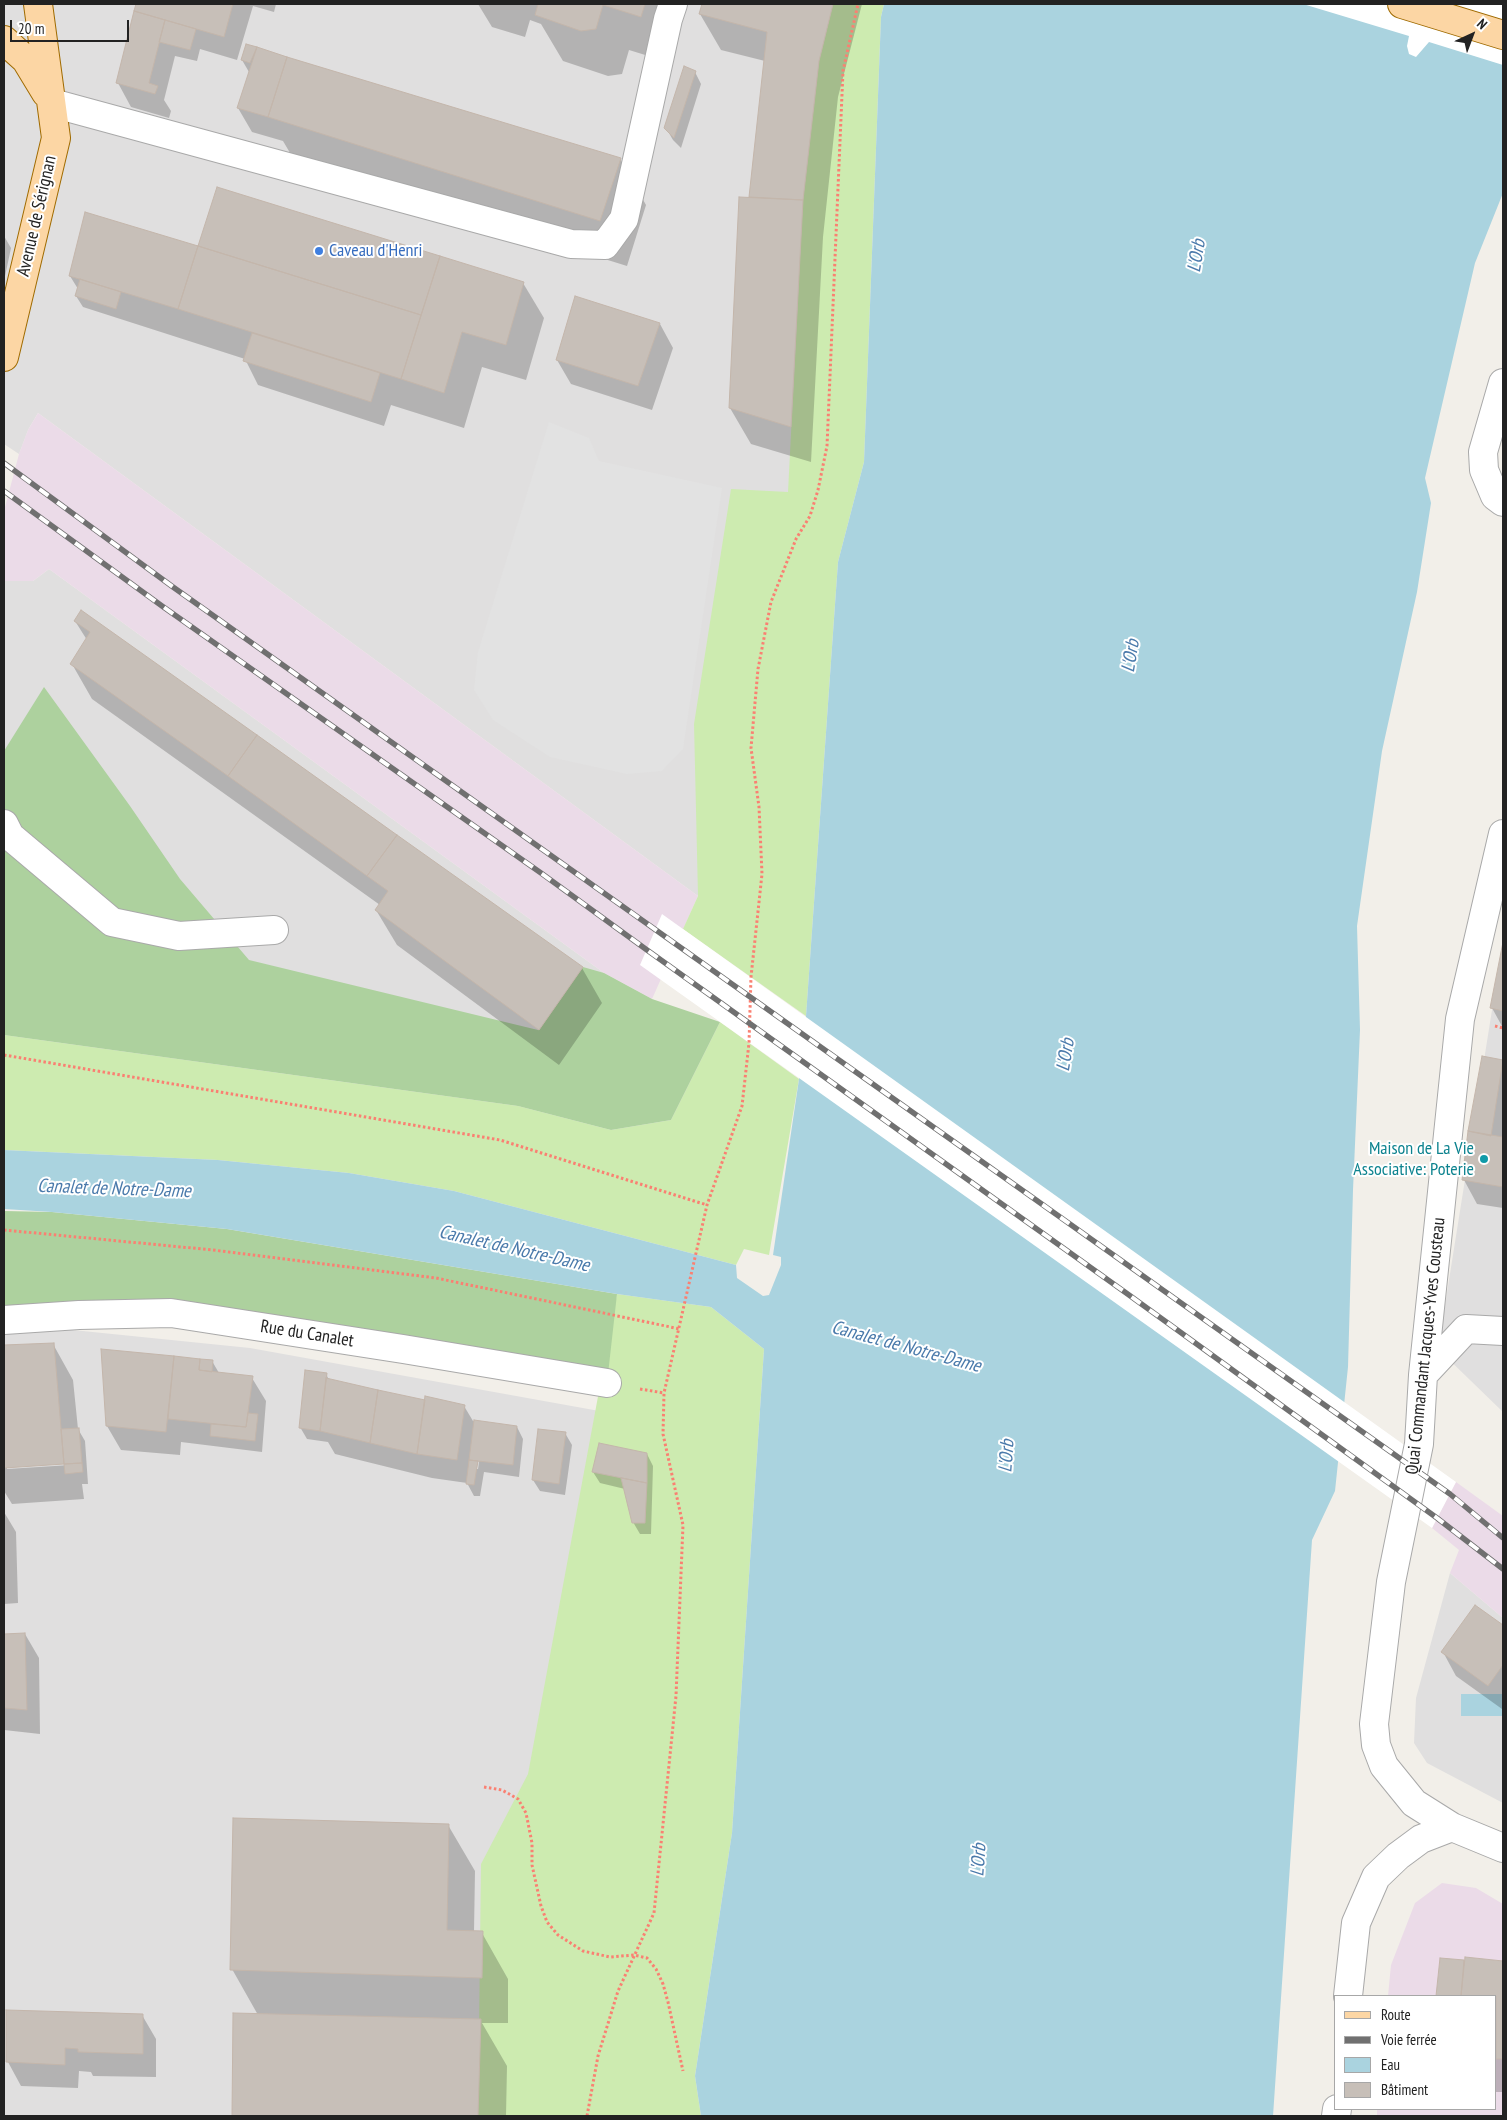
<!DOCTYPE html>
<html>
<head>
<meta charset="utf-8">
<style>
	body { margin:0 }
	#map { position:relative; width:1507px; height:2120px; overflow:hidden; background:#f2efe9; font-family:"PT Sans Narrow",sans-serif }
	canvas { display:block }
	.frame { position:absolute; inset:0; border:5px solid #222; pointer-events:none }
	.legend { position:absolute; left:1334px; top:1995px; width:162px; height:115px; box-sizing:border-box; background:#fff; border:1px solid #a7a7a7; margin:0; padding:6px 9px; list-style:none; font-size:15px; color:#222 }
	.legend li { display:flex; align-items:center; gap:10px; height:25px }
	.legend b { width:25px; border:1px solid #a7a7a7 }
	.north { position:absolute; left:1447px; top:10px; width:50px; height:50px; -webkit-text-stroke:4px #fff; paint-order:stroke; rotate:43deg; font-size:14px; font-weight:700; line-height:20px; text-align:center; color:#222 }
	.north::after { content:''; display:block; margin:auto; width:18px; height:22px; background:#222; clip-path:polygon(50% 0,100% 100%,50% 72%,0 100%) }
	.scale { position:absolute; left:10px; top:20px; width:119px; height:22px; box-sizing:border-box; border:2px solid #222; border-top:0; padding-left:6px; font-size:15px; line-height:18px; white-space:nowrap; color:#222; -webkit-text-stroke:4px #fff; paint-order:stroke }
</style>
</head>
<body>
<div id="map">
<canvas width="1507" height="2120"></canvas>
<div class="frame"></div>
<ul class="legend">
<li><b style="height:6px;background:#fcd6a4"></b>Route</li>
<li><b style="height:6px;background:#707070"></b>Voie ferrée</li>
<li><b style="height:14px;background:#aad3df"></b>Eau</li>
<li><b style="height:14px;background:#c7bfb8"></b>Bâtiment</li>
</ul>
<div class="north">N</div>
<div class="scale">20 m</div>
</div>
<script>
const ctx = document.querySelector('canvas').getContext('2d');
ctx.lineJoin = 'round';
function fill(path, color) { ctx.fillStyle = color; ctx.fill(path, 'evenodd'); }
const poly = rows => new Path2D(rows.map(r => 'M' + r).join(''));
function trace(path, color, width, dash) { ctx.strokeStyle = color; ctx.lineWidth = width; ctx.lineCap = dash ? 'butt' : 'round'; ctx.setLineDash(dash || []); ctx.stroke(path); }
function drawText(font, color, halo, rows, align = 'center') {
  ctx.font = font + ' "PT Sans Narrow",sans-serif'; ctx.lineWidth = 4; ctx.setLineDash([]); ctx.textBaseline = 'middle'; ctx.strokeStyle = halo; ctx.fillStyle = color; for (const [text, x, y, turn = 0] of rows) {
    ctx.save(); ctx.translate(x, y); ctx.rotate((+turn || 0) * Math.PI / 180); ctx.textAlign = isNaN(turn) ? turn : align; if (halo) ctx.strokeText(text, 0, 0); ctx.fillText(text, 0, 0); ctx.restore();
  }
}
fill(poly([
	[4,4,851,4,807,451,698,896,38,413,28,430,19,454,4,444],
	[49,569,604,973,652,999,667,1094,4,1034,4,581,33,581],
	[1503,941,1503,1412,1438,1349],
	[4,1323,250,1348,677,1425,583,2116,4,2116],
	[1450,1573,1503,1618,1503,1803,1427,1763,1414,1743,1416,1698]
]), '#e0dfdf');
fill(poly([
	[38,413,698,896,652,999,604,973,49,569,33,581,4,581,4,511,19,454,28,430],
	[1456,1482,1503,1516,1503,1618,1450,1573,1459,1550,1432,1528],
	[1442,1883,1476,1888,1503,1904,1503,2116,1377,2116,1377,2109,1496,2109,1496,1996,1388,1996,1391,1965,1415,1903]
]), '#ebdbe8');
fill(poly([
	[833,4,884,4,881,17,864,462,838,562,806,1016,683,929,698,896,694,724,731,489,788,492,803,200,819,61],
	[720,1022,799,1079,769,1255,744,1249,736,1265,454,1191,349,1173,218,1160,4,1150,4,1035,518,1106,611,1130,671,1120],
	[617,1294,711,1307,764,1349,732,1833,695,2076,701,2116,478,2116,481,1864,528,1774]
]), '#cdebb0');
fill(poly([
	[44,687,130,806,180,879,249,960,538,1030,583,967,604,973,652,999,720,1022,671,1120,611,1130,518,1106,4,1035,4,751],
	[4,1211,52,1212,227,1229,617,1294,607,1383,171,1313,4,1320]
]), '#add19e');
fill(poly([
	[549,422,589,438,599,461,722,488,683,749,662,771,627,774,550,757,493,720,474,690,478,652]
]), '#e2e2e2');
fill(poly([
	[884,4,1503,4,1503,193,1475,263,1425,478,1431,503,1417,592,1382,751,1357,926,1360,1030,1353,1190,1348,1367,1335,1491,1312,1540,1273,2116,701,2116,695,2076,732,1833,764,1349,711,1307,617,1294,227,1229,52,1212,4,1209,4,1150,218,1160,349,1173,454,1191,736,1265,737,1278,763,1296,769,1295,781,1265,781,1257,773,1255,799,1079,806,1016,838,562,864,462,881,17],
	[1461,1694,1503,1694,1503,1716,1461,1716]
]), '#aad3df');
fill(poly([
	[1303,4,1503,4,1503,65,1429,42,1416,57,1409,54,1407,46,1409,36],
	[662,914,1456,1482,1432,1528,640,965]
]), '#fff');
fill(poly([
	[137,4,276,4,274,12,253,6,237,60,200,49,197,61,175,56,164,100,171,111,169,118,131,107,118,83],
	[478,4,685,4,668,62,629,50,622,74,608,76,563,61,541,24,530,20,525,37,492,27],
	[704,4,862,4,838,97,823,237,811,462,751,444,730,408,765,61,721,50,700,14],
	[246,45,620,159,646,205,627,266,296,163,283,141,252,132,238,108,249,72,242,60],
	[695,72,701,84,681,148,673,140,666,128],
	[218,188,523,283,544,318,526,380,482,367,464,428,391,405,384,426,258,385,245,359,83,307,76,296,78,289,70,276,199,248],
	[4,236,11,248,4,281],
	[660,324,673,348,652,410,571,384,557,360],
	[75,621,582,968,602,1003,559,1065,397,945,376,910,380,905,92,699,72,664,87,640],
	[1503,951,1503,1028,1492,1008],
	[1483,1057,1503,1061,1503,1208,1477,1204,1464,1180],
	[53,1344,73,1380,78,1429,85,1441,88,1484,82,1484,84,1499,12,1504,4,1491,4,1346],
	[70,1462,70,1465,7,1469,7,1467],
	[103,1350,212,1361,219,1373,252,1378,266,1401,262,1452,181,1442,180,1455,121,1450,107,1426],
	[326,1374,329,1380,426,1402,464,1406,473,1421,517,1427,523,1439,519,1477,484,1472,480,1496,474,1496,467,1483,432,1478,335,1454,328,1442,307,1439,300,1427],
	[480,1455,478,1469,476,1469],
	[565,1433,572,1445,565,1495,540,1491,533,1480],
	[647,1454,653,1466,651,1534,640,1534,633,1522,625,1489,600,1483,593,1472],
	[4,1504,4,1512,16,1532,18,1603,4,1604],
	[1475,1607,1503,1626,1502,1709,1456,1676,1443,1652],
	[25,1634,39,1658,40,1734,4,1730,4,1635],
	[448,1825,475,1871,474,1932,482,1933,508,1979,508,2023,482,2023,507,2066,506,2116,233,2116,234,2014,258,2015,232,1969],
	[1466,1958,1503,1962,1503,2092,1496,2092,1496,1996,1437,1996,1441,1959,1464,1961,1465,1964],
	[142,2015,156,2039,156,2077,93,2076,91,2072,79,2071,78,2088,21,2086,8,2062]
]), '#0003');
const building = poly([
	[136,4,233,4,224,37,134,11,136,4],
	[538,4,645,4,641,17,603,5,596,29,581,31,535,15,538,4],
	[702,4,833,4,819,61,803,200,749,197,767,32,699,14,702,4],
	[134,11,165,20,149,83,158,86,155,94,116,83,134,11],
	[165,20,196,29,190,50,159,42,165,20],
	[246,44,257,47,250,63,241,60,246,44],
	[257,47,287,57,268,117,237,108,257,47],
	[287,57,621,158,600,221,268,117,287,57],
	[684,66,696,71,674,138,664,128,684,66],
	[217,187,440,256,421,315,198,246,217,187],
	[739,197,803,200,791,427,729,408,739,197],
	[85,212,198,246,178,309,69,276,85,212],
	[198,246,421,315,401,379,178,309,198,246],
	[440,256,524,282,506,345,462,332,444,393,401,379,440,256],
	[80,279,121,292,116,309,75,296,80,279],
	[575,296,660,323,638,386,556,360,575,296],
	[252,333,380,373,371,402,243,361,252,333],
	[81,610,257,735,228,776,70,664,90,632,74,621,81,610],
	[257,735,397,835,367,876,228,776,257,735],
	[397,835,583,967,539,1030,375,910,388,891,367,876,397,835],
	[1503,942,1503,1011,1490,1008,1503,942],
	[1482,1056,1503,1060,1491,1136,1468,1131,1482,1056],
	[1468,1131,1503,1137,1503,1187,1462,1180,1468,1131],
	[54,1343,64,1464,4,1468,4,1345,54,1343],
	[101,1349,174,1356,166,1432,106,1426,101,1349],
	[174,1356,200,1359,199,1370,253,1376,246,1427,168,1419,174,1356],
	[200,1359,213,1360,212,1372,199,1370,200,1359],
	[305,1370,327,1373,320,1431,299,1428,305,1370],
	[326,1378,378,1390,370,1443,320,1431,326,1378],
	[378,1390,425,1400,417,1454,370,1443,378,1390],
	[425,1396,465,1405,457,1460,417,1454,425,1396],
	[248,1413,258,1414,255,1441,210,1436,211,1424,246,1427,248,1413],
	[474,1420,517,1426,513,1465,469,1460,474,1420],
	[79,1428,82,1463,64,1464,61,1429,79,1428],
	[538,1429,566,1432,559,1484,532,1480,538,1429],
	[599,1443,647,1453,647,1483,592,1472,599,1443],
	[469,1460,478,1461,474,1485,466,1484,469,1460],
	[82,1463,83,1472,65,1474,64,1464,82,1463],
	[621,1478,647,1483,645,1523,632,1523,621,1478],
	[1475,1605,1503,1625,1503,1665,1488,1686,1441,1652,1475,1605],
	[25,1633,27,1710,4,1708,4,1634,25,1633],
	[233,1818,449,1824,447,1930,483,1931,482,1978,230,1970,233,1818],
	[1465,1957,1503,1961,1503,2059,1496,2059,1496,1996,1461,1996,1465,1957],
	[1440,1958,1464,1960,1461,1996,1436,1996,1440,1958],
	[6,2010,143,2014,143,2054,78,2052,78,2049,65,2048,65,2065,6,2062,6,2010],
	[233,2013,481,2019,478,2116,232,2116,233,2013]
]);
fill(building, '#c7bfb8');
trace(building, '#c4b6ab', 1);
const minor = poly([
	[52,103,571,244,605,245,624,219,668,19,673,4],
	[1503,383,1483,452,1484,470,1495,496,1503,502],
	[4,824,10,836,112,922,179,936,274,930],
	[1503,834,1460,1019,1423,1375,1419,1444,1391,1582,1374,1724,1376,1745,1384,1766,1414,1803,1452,1827,1503,1848],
	[4,1320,79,1315,171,1313,403,1349,607,1383],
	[1423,1375,1466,1329,1503,1331],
	[1348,1996,1356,1923,1376,1877,1398,1856,1421,1839,1452,1827],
	[1336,2116,1337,2109]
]);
const major = poly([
	[1402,4,1503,35],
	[4,40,26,60,46,93],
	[4,357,56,138,38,4]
]);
trace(minor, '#a9a9a9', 30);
trace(major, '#a06b00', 30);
trace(poly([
	[1495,1026,1503,1028],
	[4,1055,500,1140,707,1205],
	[4,1230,213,1250,436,1278,680,1329],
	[640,1389,664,1393],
	[484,1787,502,1790,518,1799,526,1813,532,1843,532,1865,541,1906,547,1922,558,1935,583,1951,610,1957,634,1955,647,1958,656,1969,663,1984,668,2002,683,2071],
	[587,2116,598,2056,618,1991,654,1913,676,1696,683,1525,663,1434,664,1393,707,1205,742,1106,749,1043,751,977,762,874,759,807,751,748,758,669,771,602,796,539,810,516,818,490,827,446,843,71,858,4]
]), '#fa8072', 3, [2.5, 2.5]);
trace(minor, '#fff', 28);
trace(major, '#fcd6a4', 28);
const rail = poly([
	[4,463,173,587,1450,1494,1503,1538],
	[4,491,162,606,541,873,647,950,1129,1295,1437,1518,1503,1569]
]);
trace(rail, '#707070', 5.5);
trace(rail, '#fff', 4, [11]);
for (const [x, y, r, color] of [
	[319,251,5,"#3f7fe0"],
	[1484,1159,5,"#0f9aa8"]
]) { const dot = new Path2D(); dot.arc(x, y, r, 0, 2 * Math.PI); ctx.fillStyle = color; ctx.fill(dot); trace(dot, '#fff', 2); }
drawText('18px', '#222', '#fff', [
	["Avenue de Sérignan",37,216,-77],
	["Rue du Canalet",307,1334,9],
	["Quai Commandant Jacques-Yves Cousteau",1426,1346,-84]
]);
drawText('18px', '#366cbe', '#fff', [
	["Caveau d'Henri",329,251]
], 'left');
drawText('18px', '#0d838f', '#fff', [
	["Maison de La Vie",1474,1149],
	["Associative: Poterie",1474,1170]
], 'right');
drawText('italic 19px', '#4a7aab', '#fff', [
	["L'Orb",1197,256,-81],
	["L'Orb",1131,656,-81],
	["L'Orb",1066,1055,-81],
	["Canalet de Notre-Dame",114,1189,2],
	["Canalet de Notre-Dame",514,1249,13],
	["Canalet de Notre-Dame",906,1347,15],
	["L'Orb",1007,1456,-86],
	["L'Orb",979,1860,-86]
]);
</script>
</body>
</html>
